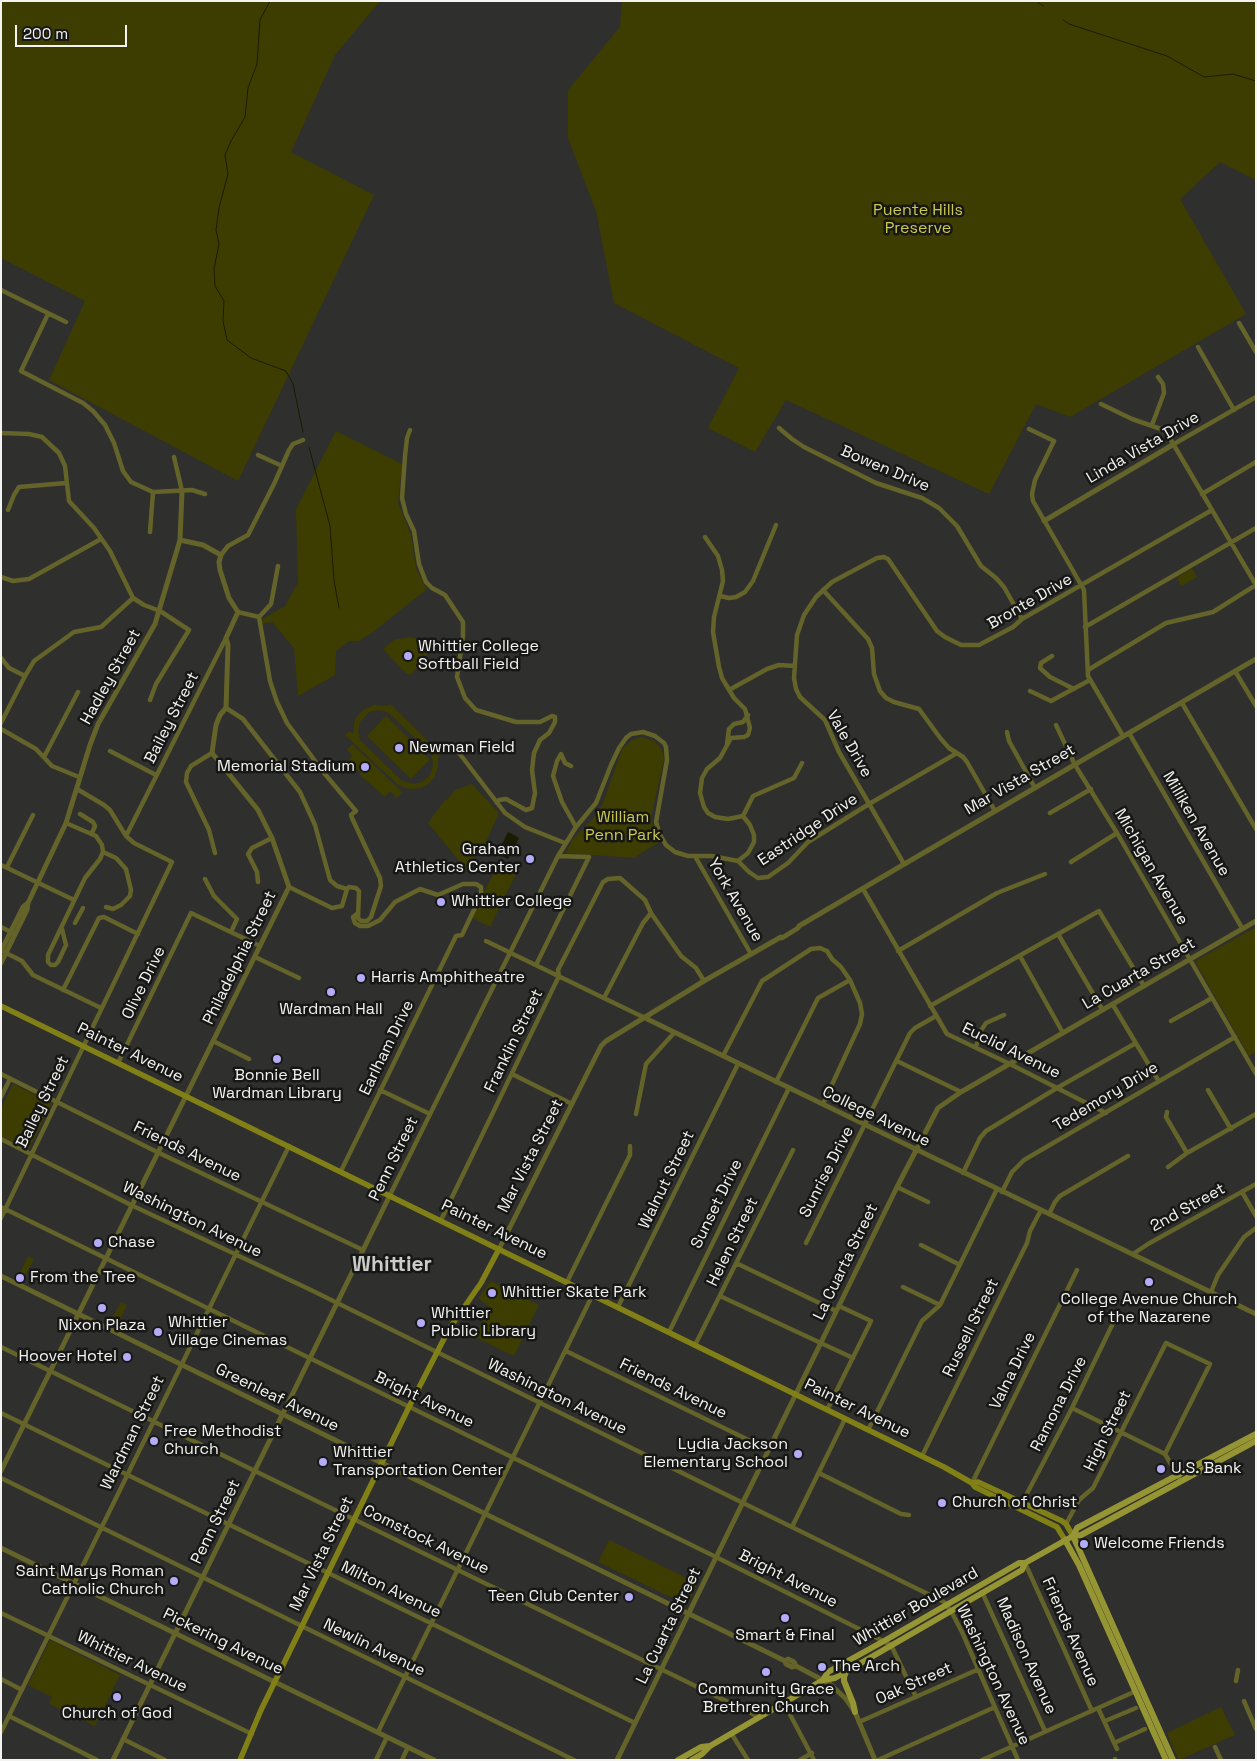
<!DOCTYPE html>
<html>
<head>
<meta charset="utf-8">
<style>
	body { margin:0 }
	#map { position:relative; width:1257px; height:1761px; overflow:hidden; background:#2f2f2d; font-family:"Space Grotesk",sans-serif }
	canvas { display:block }
	.frame { position:absolute; inset:0; border:2px solid #f3f3f1; pointer-events:none }
	.scale { position:absolute; left:15px; top:25px; width:112px; height:22px; box-sizing:border-box; border:2px solid #f3f3f1; border-top:0; padding-left:6px; font-size:15px; line-height:18px; white-space:nowrap; color:#f3f3f1; -webkit-text-stroke:4px #171716; paint-order:stroke }
</style>
</head>
<body>
<div id="map">
<canvas width="1257" height="1761"></canvas>
<div class="frame"></div>
<div class="scale">200 m</div>
</div>
<script>
const ctx = document.querySelector('canvas').getContext('2d');
ctx.lineJoin = 'round';
function fill(path, color) { ctx.fillStyle = color; ctx.fill(path, 'evenodd'); }
const poly = rows => new Path2D(rows.map(r => 'M' + r).join(''));
function trace(path, color, width, dash) { ctx.strokeStyle = color; ctx.lineWidth = width; ctx.lineCap = dash ? 'butt' : 'round'; ctx.setLineDash(dash || []); ctx.stroke(path); }
function drawText(font, color, halo, rows, align = 'center') {
  ctx.font = font + ' "Space Grotesk",sans-serif'; ctx.lineWidth = 5; ctx.setLineDash([]); ctx.textBaseline = 'middle'; ctx.strokeStyle = halo; ctx.fillStyle = color; for (const [text, x, y, turn = 0] of rows) {
    ctx.save(); ctx.translate(x, y); ctx.rotate((+turn || 0) * Math.PI / 180); ctx.textAlign = isNaN(turn) ? turn : align; if (halo) ctx.strokeText(text, 0, 0); ctx.fillText(text, 0, 0); ctx.restore();
  }
}
fill(poly([
	[1,1,380,1,335,55,291,152,374,195,238,481,49,380,85,301,1,258],
	[622,1,1256,1,1256,180,1220,162,1180,199,1246,314,1070,417,1036,404,989,494,786,400,755,452,708,428,739,368,614,303,596,211,568,138,568,90,620,27],
	[336,431,402,464,398,503,411,535,416,568,427,589,373,632,359,641,349,641,336,651,335,675,298,696,294,648,272,622,261,624,261,620,285,606,298,583,296,509],
	[1192,568,1197,577,1181,586,1177,577],
	[409,637,420,639,432,646,422,663,410,675,406,673,383,649,394,640],
	[390,704,441,754,438,757,438,767,434,778,428,784,421,788,409,789,398,785,345,735,349,731,353,734,355,719,363,710,374,705,388,706],
	[378,710,387,712,392,716,431,754,433,763,432,769,430,775,422,782,413,784,401,780,360,740,358,731,360,722,369,712],
	[386,716,430,759,411,779,367,736],
	[641,737,654,741,661,748,663,753,664,759,651,817,654,831,659,842,634,858,566,853,572,840,595,816,603,803,622,749,632,740],
	[352,744,402,792,397,798,390,791,385,797,360,775,361,773,348,761,352,756,347,750],
	[472,784,499,813,480,855,476,855,468,872,428,823,445,800,448,799,455,790],
	[499,863,517,872,490,927,471,917],
	[1256,927,1256,1052,1249,1056,1196,963,1197,960],
	[13,1084,52,1103,29,1149,1,1136,1,1109],
	[28,1256,34,1259,23,1280,18,1277],
	[491,1281,539,1305,514,1356,475,1337,490,1308,478,1298],
	[121,1302,127,1305,117,1326,110,1322],
	[295,1401,305,1406,302,1412,304,1414,302,1416,292,1412,291,1408],
	[609,1540,697,1583,689,1602,685,1604,598,1562],
	[50,1640,120,1675,95,1726,49,1704,52,1697,28,1685],
	[1221,1707,1235,1735,1179,1760,1167,1733]
]), '#3e3d01');
fill(poly([
	[508,832,519,838,508,859,497,854]
]), '#1b1b00');
trace(poly([
	[270,1,260,20,257,64,248,88,245,117,231,141,225,155,228,174,219,208,216,230,219,244,214,269,215,286,224,301,223,321,227,340,251,358,286,371,293,384,303,432],
	[1036,1,1043,6],
	[1063,20,1069,24,1167,56,1204,77,1233,74,1256,81],
	[309,447,330,526,334,580,339,608]
]), '#1b1b00', 1);
trace(poly([
	[1,290,66,322],
	[48,314,21,371,83,403,93,411,105,425,114,443,123,471,131,482,153,492,192,490,205,494],
	[1239,323,1256,352],
	[1198,347,1234,410],
	[1101,404,1132,419,1161,429,1168,435,1256,585],
	[1152,425,1164,393,1163,384,1158,377],
	[779,428,792,439,804,447,876,483,922,498,939,508,957,526,981,566,996,578,1004,587,1022,619],
	[1029,429,1054,441,1035,480,1032,494,1033,501,1084,590,1088,676,1123,736],
	[410,430,407,438,405,456,402,498,406,514,414,531,419,564,426,582,432,588,445,595,463,622,463,636,457,677,465,698,476,710,516,722,540,722,552,716,555,717,555,722,549,733,540,740,534,753,532,770,535,793,532,808,526,810,506,799,499,800,497,803],
	[1,433,29,434,42,437,59,453,65,466,69,501,94,528,110,551,133,598,144,605,160,611,189,630,156,684,150,700],
	[1174,444,1256,397],
	[258,455,282,466],
	[174,457,182,491],
	[1202,494,1256,462],
	[8,510,14,495,19,487,66,483],
	[150,532,153,492],
	[705,537,718,556,722,570,723,581,714,617,713,632,719,667,722,678,734,698,745,709,750,728,748,735,744,737,731,738,720,758,707,769,702,778,700,793,704,807,708,813,715,817,728,819,743,816],
	[221,555,228,546,248,535,274,484,289,450,293,444,303,440],
	[1,577,13,581,29,579,101,539],
	[823,590,868,639,872,648,874,674,880,691,886,698,894,702,919,709,941,739,949,748,963,757,967,762,995,811],
	[720,596,729,598,736,597,745,592,753,581,776,525],
	[238,612,259,617,270,681,277,702,287,723,324,773,356,811,351,815,352,818,380,878,381,886,371,917,367,921,361,921,358,918,359,891,356,888,349,887,347,889],
	[259,617,271,604,278,566],
	[1085,627,1256,528],
	[1052,656,1041,663,1040,668,1050,677,1074,689],
	[1,658,9,668,25,676],
	[1088,670,1166,623,1213,612,1256,585],
	[1235,671,1256,706],
	[729,690,767,669,779,665,795,666],
	[1030,691,1051,701,1090,680],
	[1182,703,1256,829],
	[226,708,243,719,300,792,315,825,330,880,337,886,347,889],
	[1,723,25,676,34,661,74,632,101,627,133,598],
	[1056,725,1075,765,1117,833,1256,1074],
	[1,729,36,749,52,766,79,777],
	[1007,732,1009,741,1035,788],
	[1129,733,1242,928],
	[727,744,729,729,734,724,743,722,748,715],
	[456,749,505,813,525,827,565,843],
	[110,751,156,775],
	[212,753,191,766,187,773,186,782,209,830,215,853],
	[44,757,78,692],
	[571,766,565,763,561,754,557,761,553,776,562,802,576,827],
	[1050,813,1091,789],
	[80,814,93,822,95,826,92,833],
	[743,816,753,796,794,778,802,763],
	[66,823,96,836,102,845,103,852],
	[126,836,226,638],
	[103,852,116,858,126,869,131,890,130,896,121,905,113,909,106,907],
	[696,858,751,954],
	[738,861,748,853,754,842,754,835,750,825,743,816],
	[1071,862,1117,833],
	[904,864,839,752,825,720,800,697,796,689,794,678,797,635,804,615,816,597,832,582,877,558,884,557,888,559,937,631,945,637,961,645,979,645,1013,627,1022,619,1212,510],
	[1,865,74,900],
	[7,867,33,815],
	[205,879,214,896,237,919,231,932],
	[258,882,257,872,248,854,252,848,272,838],
	[289,887,332,908,342,906,347,889],
	[863,889,947,1034,1010,1064,1106,1113],
	[75,923,83,908],
	[1,927,13,933],
	[62,929,66,945,58,962,55,965,51,965,48,962,48,955,85,878,100,859,103,852],
	[1058,934,1102,1009],
	[486,941,643,1017],
	[898,951,997,893,1045,874],
	[4,952,22,961,33,975,101,1008],
	[1020,956,1063,1033],
	[255,957,299,978],
	[536,965,589,857,558,856],
	[63,990,99,918,104,917,138,934],
	[604,998,643,923,651,913],
	[1113,1005,1158,1080],
	[930,1006,1099,911,1144,986],
	[1171,1021,1212,998],
	[213,1041,249,1059],
	[976,1047,980,1032,986,1023,1004,1015],
	[723,1056,762,981,811,949,820,948,827,951,832,959,841,967,850,980,860,1003,862,1014,860,1024,823,1104],
	[897,1061,961,1092],
	[118,1063,191,913,260,946],
	[1,1074,157,1152,363,1250],
	[512,1074,572,1104],
	[776,1082,818,998,850,980],
	[380,1090,430,1114],
	[1208,1090,1231,1129],
	[1,1097,10,1079],
	[1167,1112,1166,1117,1187,1153],
	[636,1114,646,1064,674,1033],
	[1,1139,131,1205,311,1290,944,1602,951,1611,962,1632,1018,1760],
	[1168,1167,1187,1153,1256,1114],
	[341,1171,456,936,462,935,481,895,481,887,476,884,463,884,438,895,420,889,395,902,380,920,368,926,360,926,355,923,353,917,358,913],
	[963,1173,980,1138,986,1131,1057,1088,1136,1043],
	[897,1187,928,1202],
	[1002,1192,1012,1172,1024,1160,1235,1037],
	[1242,1192,1256,1216],
	[390,1195,558,856,576,827,596,803,611,765,619,748,626,738,631,734,643,732,655,736,664,743,666,747,667,760,656,822,660,835,666,845,675,852,688,856,712,856,738,861,749,872,758,878,768,877,788,863,808,842,869,804,957,753],
	[1,1207,716,1557,891,1645,916,1697],
	[1049,1214,1055,1202,1060,1196,1128,1156],
	[1,1218,172,862,134,843,126,836,110,810,104,805,77,789],
	[441,1220,559,976,558,970,603,882,608,879,620,878,645,900,651,913,681,956,696,968,704,981],
	[806,1243,910,1033,915,1028,936,1016],
	[921,1245,960,1265],
	[1133,1254,1148,1244,1256,1184],
	[736,1263,836,1311],
	[567,1282,630,1155,630,1146],
	[903,1287,940,1305],
	[1211,1292,1218,1275,1244,1237,1256,1228],
	[720,1296,853,1358],
	[618,1307,738,1064],
	[669,1332,789,1088],
	[695,1345,793,1150],
	[1,1347,759,1717],
	[566,1351,769,1450],
	[1072,1408,1165,1454,1179,1478],
	[827,1410,871,1321,839,1306],
	[1,1413,635,1723],
	[868,1430,922,1321,940,1305,997,1189],
	[922,1456,1027,1243,1030,1231,1041,1210],
	[819,1473,901,1514,909,1515],
	[1,1478,574,1760],
	[972,1483,1077,1270],
	[1022,1503,1072,1408,1116,1317],
	[1066,1524,1079,1500,1093,1488,1166,1343,1210,1364,1165,1454],
	[792,1527,845,1419],
	[1025,1563,1092,1711],
	[982,1592,1045,1731],
	[1,1613,252,1734],
	[1,1679,22,1690],
	[1236,1681,1238,1670],
	[1244,1701,1256,1729],
	[784,1703,814,1760],
	[1098,1708,1117,1749],
	[9,1716,97,1760],
	[1105,1721,1136,1708],
	[859,1722,979,1669],
	[1,1732,289,1146],
	[378,1732,593,1294],
	[731,1733,748,1760],
	[123,1739,165,1760],
	[1114,1743,1145,1729],
	[1215,1747,1221,1760],
	[1115,1759,1115,1760],
	[376,1760,387,1737],
	[402,1760,408,1747],
	[800,1760,812,1753],
	[878,1760,995,1707],
	[982,1760,1136,1691]
]), '#64632a', 4.5);
trace(poly([
	[1044,521,1174,444],
	[1,951,23,907,28,903,66,823,90,745,98,724,155,624,180,540,182,491],
	[1,963,27,910,28,903],
	[643,1017,1256,1314],
	[499,1249,601,1046,606,1041,704,981,781,937,782,938,798,928,799,926,901,866,1256,659],
	[1,1276,785,1661,786,1664,792,1667,796,1666],
	[1,1471,289,887,272,838,258,810,212,753,216,725,220,715,226,708,228,645,226,638,238,612,229,598,220,570,219,562,221,555,203,545,180,540],
	[1,1548,434,1760],
	[785,1661,788,1659,794,1662,796,1666,830,1684,846,1699,855,1712,875,1760],
	[113,1760,390,1195],
	[617,1760,897,1187,938,1108,961,1092,1256,921]
]), '#64632a', 5);
trace(poly([
	[1,1006,944,1467,972,1483,975,1487,1057,1527,1065,1540],
	[972,1483,978,1482,1062,1521,1066,1524,1073,1536],
	[240,1760,261,1710,409,1407,449,1329,481,1283,499,1249]
]), '#818017', 5.5);
trace(poly([
	[1073,1536,1173,1760],
	[1073,1536,1077,1528,1256,1434],
	[1065,1540,1079,1565,1166,1760],
	[846,1672,844,1677,844,1681,853,1703,855,1712],
	[823,1680,828,1672,884,1641,1019,1563,1025,1563,1073,1536,1081,1535,1256,1441],
	[678,1760,701,1747,710,1746],
	[692,1760,702,1754,710,1746,823,1680,835,1678,1022,1570,1025,1563]
]), '#969533', 6);
for (const [x, y, r, color] of [
	[408,656,5,"#b4acf9"],
	[399,748,5,"#b4acf9"],
	[365,767,5,"#b4acf9"],
	[530,859,5,"#b4acf9"],
	[441,902,5,"#b4acf9"],
	[361,978,5,"#b4acf9"],
	[331,992,5,"#b4acf9"],
	[277,1059,5,"#b4acf9"],
	[98,1243,5,"#b4acf9"],
	[20,1278,5,"#b4acf9"],
	[1149,1282,5,"#b4acf9"],
	[492,1293,5,"#b4acf9"],
	[102,1308,5,"#b4acf9"],
	[421,1323,5,"#b4acf9"],
	[158,1332,5,"#b4acf9"],
	[127,1357,5,"#b4acf9"],
	[154,1441,5,"#b4acf9"],
	[798,1454,5,"#b4acf9"],
	[323,1462,5,"#b4acf9"],
	[1161,1469,5,"#b4acf9"],
	[942,1503,5,"#b4acf9"],
	[1084,1544,5,"#b4acf9"],
	[174,1581,5,"#b4acf9"],
	[629,1597,5,"#b4acf9"],
	[785,1618,5,"#b4acf9"],
	[822,1667,5,"#b4acf9"],
	[766,1672,5,"#b4acf9"],
	[117,1697,5,"#b4acf9"]
]) { const dot = new Path2D(); dot.arc(x, y, r, 0, 2 * Math.PI); ctx.fillStyle = color; ctx.fill(dot); trace(dot, '#171716', 2); }
drawText('16px', '#cbca4e', '#171716', [
	["Puente Hills",918,211],
	["Preserve",918,229],
	["William",623,818],
	["Penn Park",623,836]
]);
drawText('16px', '#f3f3f1', '#171716', [
	["Linda Vista Drive",1143,448,-30],
	["Bowen Drive",885,469,23],
	["Bronte Drive",1030,602,-30],
	["Hadley Street",111,677,-61],
	["Bailey Street",172,718,-63],
	["Vale Drive",849,744,60],
	["Mar Vista Street",1020,780,-30],
	["Milliken Avenue",1196,824,60],
	["Eastridge Drive",808,830,-34],
	["Michigan Avenue",1151,867,60],
	["York Avenue",735,900,60],
	["Philadelphia Street",240,958,-64],
	["La Cuarta Street",1139,974,-30],
	["Olive Drive",144,983,-64],
	["Franklin Street",514,1041,-64],
	["Earlham Drive",387,1048,-64],
	["Euclid Avenue",1011,1051,26],
	["Painter Avenue",130,1053,26],
	["Tedemory Drive",1106,1097,-31],
	["Bailey Street",43,1102,-64],
	["College Avenue",876,1117,26],
	["Friends Avenue",187,1152,26],
	["Mar Vista Street",531,1156,-63],
	["Penn Street",394,1159,-64],
	["Sunrise Drive",827,1172,-63],
	["Walnut Street",667,1180,-64],
	["Sunset Drive",717,1204,-64],
	["2nd Street",1188,1208,-29],
	["Washington Avenue",192,1220,26],
	["Painter Avenue",494,1230,26],
	["Helen Street",733,1242,-64],
	["La Cuarta Street",846,1262,-64],
	["Russell Street",971,1328,-64],
	["Valna Drive",1013,1371,-64],
	["Friends Avenue",673,1389,26],
	["Washington Avenue",557,1397,26],
	["Greenleaf Avenue",277,1398,26],
	["Bright Avenue",424,1400,26],
	["Ramona Drive",1059,1404,-63],
	["Painter Avenue",857,1409,26],
	["High Street",1108,1431,-64],
	["Wardman Street",133,1433,-64],
	["Penn Street",216,1522,-64],
	["Comstock Avenue",426,1540,26],
	["Mar Vista Street",322,1554,-64],
	["Bright Avenue",788,1579,27],
	["Milton Avenue",391,1590,26],
	["Whittier Boulevard",916,1607,-30],
	["La Cuarta Street",669,1626,-64],
	["Friends Avenue",1070,1632,66],
	["Pickering Avenue",223,1642,26],
	["Newlin Avenue",374,1648,26],
	["Madison Avenue",1026,1656,66],
	["Whittier Avenue",132,1662,26],
	["Washington Avenue",993,1675,65],
	["Oak Street",914,1684,-24]
]);
drawText('16px', '#f3f3f1', '#171716', [
	["Whittier College",418,647],
	["Softball Field",418,665],
	["Newman Field",409,748],
	["Memorial Stadium",355,767,"right"],
	["Graham",520,850,"right"],
	["Athletics Center",520,868,"right"],
	["Whittier College",451,902],
	["Harris Amphitheatre",371,978],
	["Wardman Hall",331,1010,"center"],
	["Bonnie Bell",277,1076,"center"],
	["Wardman Library",277,1094,"center"],
	["Chase",108,1243],
	["From the Tree",30,1278],
	["Whittier Skate Park",502,1293],
	["College Avenue Church",1149,1300,"center"],
	["of the Nazarene",1149,1318,"center"],
	["Whittier",431,1314],
	["Public Library",431,1332],
	["Whittier",168,1323],
	["Village Cinemas",168,1341],
	["Nixon Plaza",102,1326,"center"],
	["Hoover Hotel",117,1357,"right"],
	["Free Methodist",164,1432],
	["Church",164,1450],
	["Lydia Jackson",788,1445,"right"],
	["Elementary School",788,1463,"right"],
	["Whittier",333,1453],
	["Transportation Center",333,1471],
	["U.S. Bank",1171,1469],
	["Church of Christ",952,1503],
	["Welcome Friends",1094,1544],
	["Saint Marys Roman",164,1572,"right"],
	["Catholic Church",164,1590,"right"],
	["Teen Club Center",619,1597,"right"],
	["Smart & Final",785,1636,"center"],
	["The Arch",832,1667],
	["Community Grace",766,1690,"center"],
	["Brethren Church",766,1708,"center"],
	["Church of God",117,1714,"center"]
], 'left');
drawText('bold 21px', '#cbcbc8', '#171716', [
	["Whittier",392,1265]
]);
</script>
</body>
</html>
